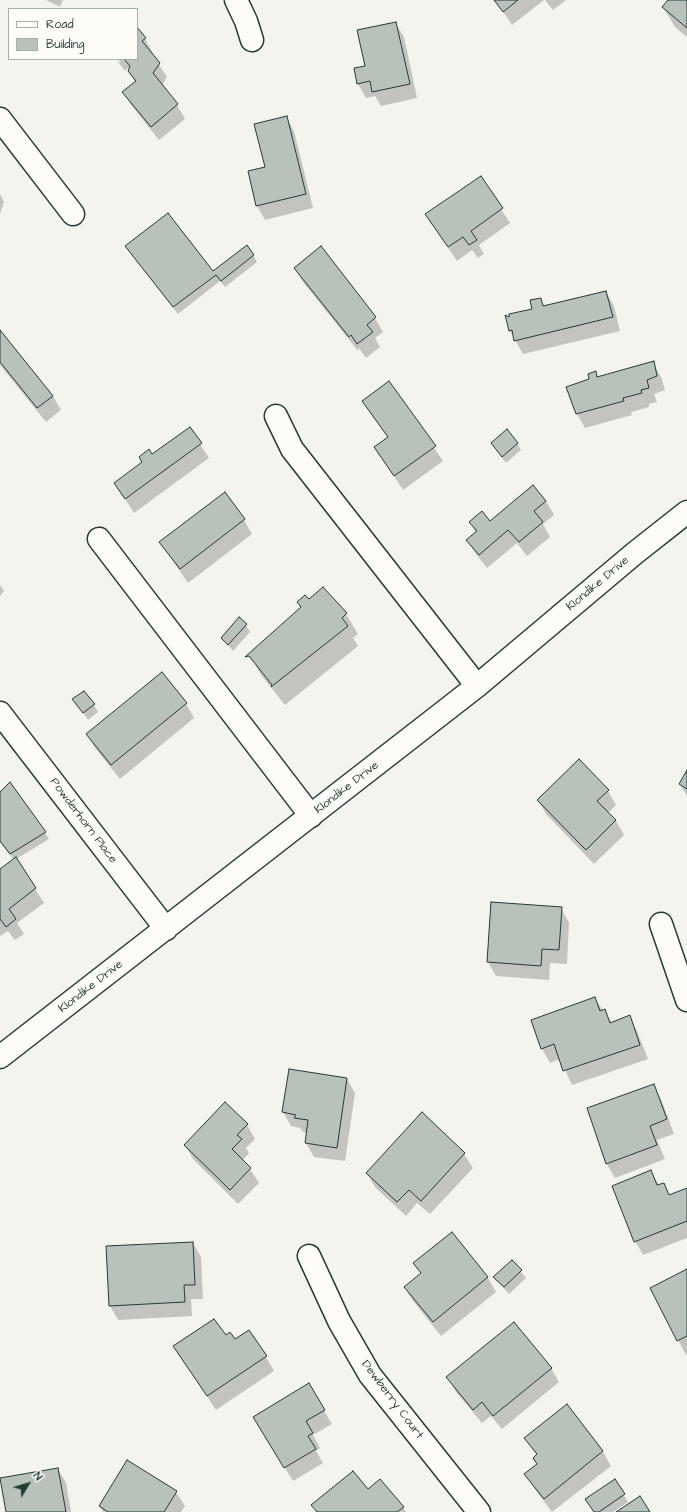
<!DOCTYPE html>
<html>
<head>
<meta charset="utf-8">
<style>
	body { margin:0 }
	#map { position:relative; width:687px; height:1512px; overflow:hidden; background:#f4f4ef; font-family:"Architects Daughter",sans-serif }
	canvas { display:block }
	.legend { position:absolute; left:8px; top:8px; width:130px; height:52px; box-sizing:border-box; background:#fdfcf7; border:1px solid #a4b0a9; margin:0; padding:5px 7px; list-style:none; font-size:12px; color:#1f3d34 }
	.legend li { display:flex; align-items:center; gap:8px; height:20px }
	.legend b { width:20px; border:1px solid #a4b0a9 }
	.north { position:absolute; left:8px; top:1464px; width:40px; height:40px; -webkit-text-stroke:3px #fdfcf7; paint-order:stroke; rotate:52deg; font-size:11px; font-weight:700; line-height:16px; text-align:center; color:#1f3d34 }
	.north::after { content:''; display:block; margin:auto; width:14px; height:18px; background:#1f3d34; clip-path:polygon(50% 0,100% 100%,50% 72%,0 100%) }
</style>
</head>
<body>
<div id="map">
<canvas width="687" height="1512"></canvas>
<ul class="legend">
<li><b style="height:5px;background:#fdfcf7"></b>Road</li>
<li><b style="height:11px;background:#b9c1bb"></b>Building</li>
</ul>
<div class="north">N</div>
</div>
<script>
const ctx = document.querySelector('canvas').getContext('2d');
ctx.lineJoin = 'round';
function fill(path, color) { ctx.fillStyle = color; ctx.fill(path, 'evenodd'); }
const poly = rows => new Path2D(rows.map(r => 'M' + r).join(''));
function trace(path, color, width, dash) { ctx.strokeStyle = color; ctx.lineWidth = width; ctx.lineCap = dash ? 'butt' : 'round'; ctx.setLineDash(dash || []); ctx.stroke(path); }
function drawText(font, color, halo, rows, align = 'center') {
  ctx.font = font + ' "Architects Daughter",sans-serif'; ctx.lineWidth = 3.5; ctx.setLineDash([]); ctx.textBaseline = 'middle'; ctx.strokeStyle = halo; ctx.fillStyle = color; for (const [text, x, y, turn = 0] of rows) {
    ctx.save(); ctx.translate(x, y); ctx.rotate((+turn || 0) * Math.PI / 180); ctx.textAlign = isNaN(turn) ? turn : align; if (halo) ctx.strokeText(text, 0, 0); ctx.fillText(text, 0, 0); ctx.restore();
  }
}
fill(poly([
	[46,0,63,0,60,7],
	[495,0,544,0,512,25],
	[545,0,566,0,553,10],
	[669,0,687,0,687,37,675,27,663,7],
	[395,23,404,37,417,98,381,106,375,96,366,98,358,84,355,69,367,67],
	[137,29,145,39,153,53,152,54,167,77,162,86,177,105,185,119,159,140,132,106,123,92,135,82,129,71,131,65,125,71,116,59,119,62,120,61,119,59,137,59],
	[286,117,294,131,313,208,265,220,257,206,266,168],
	[481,178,510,223,479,245,484,254,478,258,472,250,457,261,426,215],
	[0,194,4,202,0,214],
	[131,253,213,273,253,255,257,262,225,287,220,281,178,314],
	[295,268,375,318,383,332,375,338,380,347,366,358,359,348,358,351,303,282],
	[606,292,614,306,620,331,523,354,510,331,510,318,533,310,540,299,545,307],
	[0,331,53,396,61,410,46,422,0,365],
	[653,363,661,377,665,390,654,394,657,402,649,404,649,407,631,412,632,415,585,428,577,414,595,373,598,378],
	[389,382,443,461,403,490,375,447,388,438,363,401],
	[190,429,209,458,134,513,115,483],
	[517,443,521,450,506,463,496,450],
	[546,501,554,515,543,524,550,537,527,556,517,543,487,568,476,554,468,540,476,533,470,522,490,522],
	[244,520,252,534,188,583,160,542],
	[0,585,4,591,0,596],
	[323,589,346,614,358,634,353,638,358,646,285,705,261,675,250,655,301,607,298,602,308,601],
	[239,619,246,625,250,632,233,651,222,638],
	[74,700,94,705,98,712,88,720],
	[186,704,194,718,120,779,95,748,87,734],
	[687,772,687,796,680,784],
	[10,784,49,839,16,859,44,903,17,923,24,934,15,940,8,931,0,936,0,870,14,860,0,842,0,793],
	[608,791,616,805,608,813,616,821,624,835,594,864,546,814,538,800],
	[561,908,569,923,567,964,550,963,549,980,496,976,488,962],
	[595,999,612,1023,629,1017,637,1031,648,1059,572,1085,560,1059,550,1063,542,1049,532,1021],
	[347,1079,355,1093,345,1161,314,1157,306,1143,308,1133,303,1132,300,1128,291,1126,283,1112],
	[653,1085,661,1099,674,1134,657,1140,665,1159,615,1178,607,1164,606,1155],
	[422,1114,464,1154,473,1168,430,1214,417,1203,406,1216,375,1187,367,1173],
	[247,1125,255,1139,246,1148,249,1153,242,1161,250,1169,259,1183,238,1204,193,1159,185,1145],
	[651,1172,659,1185,663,1184,670,1196,687,1189,687,1238,643,1255,635,1241],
	[452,1233,488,1278,496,1292,441,1336,413,1301,405,1287,421,1274,415,1263],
	[193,1243,201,1257,203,1299,191,1299,192,1316,118,1320,110,1306,107,1247],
	[512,1261,526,1278,509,1294,494,1277],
	[687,1270,687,1354,686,1355,651,1288],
	[225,1337,266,1357,274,1371,216,1410,183,1360],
	[551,1368,559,1382,502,1429,491,1416,482,1423,456,1392,448,1378],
	[309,1385,332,1424,313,1435,320,1448,316,1451,323,1463,293,1481,262,1431],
	[567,1406,603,1452,611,1466,552,1512,534,1488,526,1474,538,1465,537,1456,526,1438],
	[58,1469,66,1483,71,1512,7,1512],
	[614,1481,628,1502,613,1512,594,1512],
	[367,1491,403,1507,406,1512,317,1512,313,1505],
	[176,1492,185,1506,181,1512,103,1512,100,1506]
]), '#0003');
const building = poly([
	[494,0,518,0,503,12,494,0],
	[668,0,687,0,687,28,662,7,668,0],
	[396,22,410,84,372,92,370,81,357,84,354,68,365,66,357,30,396,22],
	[137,27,146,38,142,41,160,63,153,73,178,104,151,127,122,92,136,81,128,71,130,66,124,59,137,59,137,27],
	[287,116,306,194,256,206,248,171,265,167,254,124,287,116],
	[481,176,503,208,471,231,477,240,469,245,463,237,448,247,425,214,481,176],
	[168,213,213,271,247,245,254,255,221,281,216,275,173,307,125,246,168,213],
	[321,246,376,317,367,325,373,332,357,344,351,335,349,337,294,268,321,246],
	[606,291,613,317,514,341,512,330,509,331,505,315,509,317,509,314,532,309,530,300,541,298,543,306,606,291],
	[0,330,53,396,37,408,0,362,0,330],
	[654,361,657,376,647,380,649,388,641,390,642,393,623,398,624,401,576,414,566,387,589,379,588,374,596,371,597,377,654,361],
	[389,381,436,446,394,476,374,447,388,437,362,401,389,381],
	[190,427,202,443,125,499,114,483,142,462,139,457,149,449,152,454,190,427],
	[507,429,518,443,502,457,491,443,507,429],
	[533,485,546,501,534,511,543,522,519,542,508,530,479,555,466,540,477,531,469,522,482,511,490,521,533,485],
	[225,492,245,519,180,569,159,542,225,492],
	[323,587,347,613,342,618,348,626,271,687,272,685,249,656,245,657,301,607,297,602,305,595,309,599,323,587],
	[239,617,247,624,228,645,221,638,239,617],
	[162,672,187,703,111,765,86,734,162,672],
	[84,691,95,704,83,713,72,699,84,691],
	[579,759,609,790,597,801,616,820,586,850,537,800,579,759],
	[687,770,687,789,679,784,687,770],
	[10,782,46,832,10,854,0,841,0,792,10,782],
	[16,857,36,888,9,909,16,919,6,927,0,919,0,869,16,857],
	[491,902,562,907,559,950,542,949,541,966,487,962,491,902],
	[595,997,600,1011,605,1009,610,1023,630,1015,640,1045,563,1071,554,1044,541,1049,531,1020,595,997],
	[289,1069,347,1078,337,1148,305,1143,308,1120,294,1118,296,1115,282,1112,289,1069],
	[654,1084,667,1119,650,1126,657,1145,606,1164,587,1108,654,1084],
	[225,1102,248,1124,237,1135,242,1139,232,1149,251,1168,230,1190,184,1145,225,1102],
	[422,1112,465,1153,421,1201,409,1190,397,1202,366,1173,422,1112],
	[651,1170,657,1185,664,1183,669,1195,687,1188,687,1221,634,1242,612,1186,651,1170],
	[452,1232,488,1277,433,1322,404,1287,421,1273,413,1263,452,1232],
	[193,1242,195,1285,184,1285,185,1302,109,1306,106,1246,193,1242],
	[512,1260,522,1270,504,1287,493,1277,512,1260],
	[687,1269,687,1336,677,1341,650,1288,687,1269],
	[214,1319,226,1335,230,1332,235,1339,249,1330,267,1356,207,1396,173,1346,214,1319],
	[514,1322,552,1368,493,1416,482,1402,473,1410,446,1377,514,1322],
	[309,1383,325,1410,306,1421,313,1433,308,1436,316,1449,284,1468,253,1417,309,1383],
	[567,1404,603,1451,544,1499,524,1474,537,1464,533,1458,537,1454,524,1438,567,1404],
	[127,1460,177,1491,164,1512,108,1512,99,1506,127,1460],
	[58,1468,66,1512,6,1512,0,1478,58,1468],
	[353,1471,368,1489,380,1479,404,1507,397,1512,317,1512,311,1505,353,1471],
	[615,1479,625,1494,599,1512,594,1512,585,1499,615,1479],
	[640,1496,650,1512,616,1512,640,1496]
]);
fill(building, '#b9c1bb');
trace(building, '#1f3d34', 1);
const minor = poly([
	[236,0,246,21,252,40],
	[0,119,73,214],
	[276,416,292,449,477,686],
	[99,539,311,816],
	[0,713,166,929],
	[661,924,687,1000],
	[0,1057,477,686,635,553,687,512],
	[309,1256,339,1321,370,1375,479,1512]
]);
trace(minor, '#1f3d34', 25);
trace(minor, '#fdfcf7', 22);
drawText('12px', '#1f3d34', '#fdfcf7', [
	["Klondike Drive",598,584,-40],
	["Klondike Drive",347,788,-38],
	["Powderhorn Place",83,821,53],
	["Klondike Drive",91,987,-38],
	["Dewberry Court",392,1400,53]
]);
</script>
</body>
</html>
